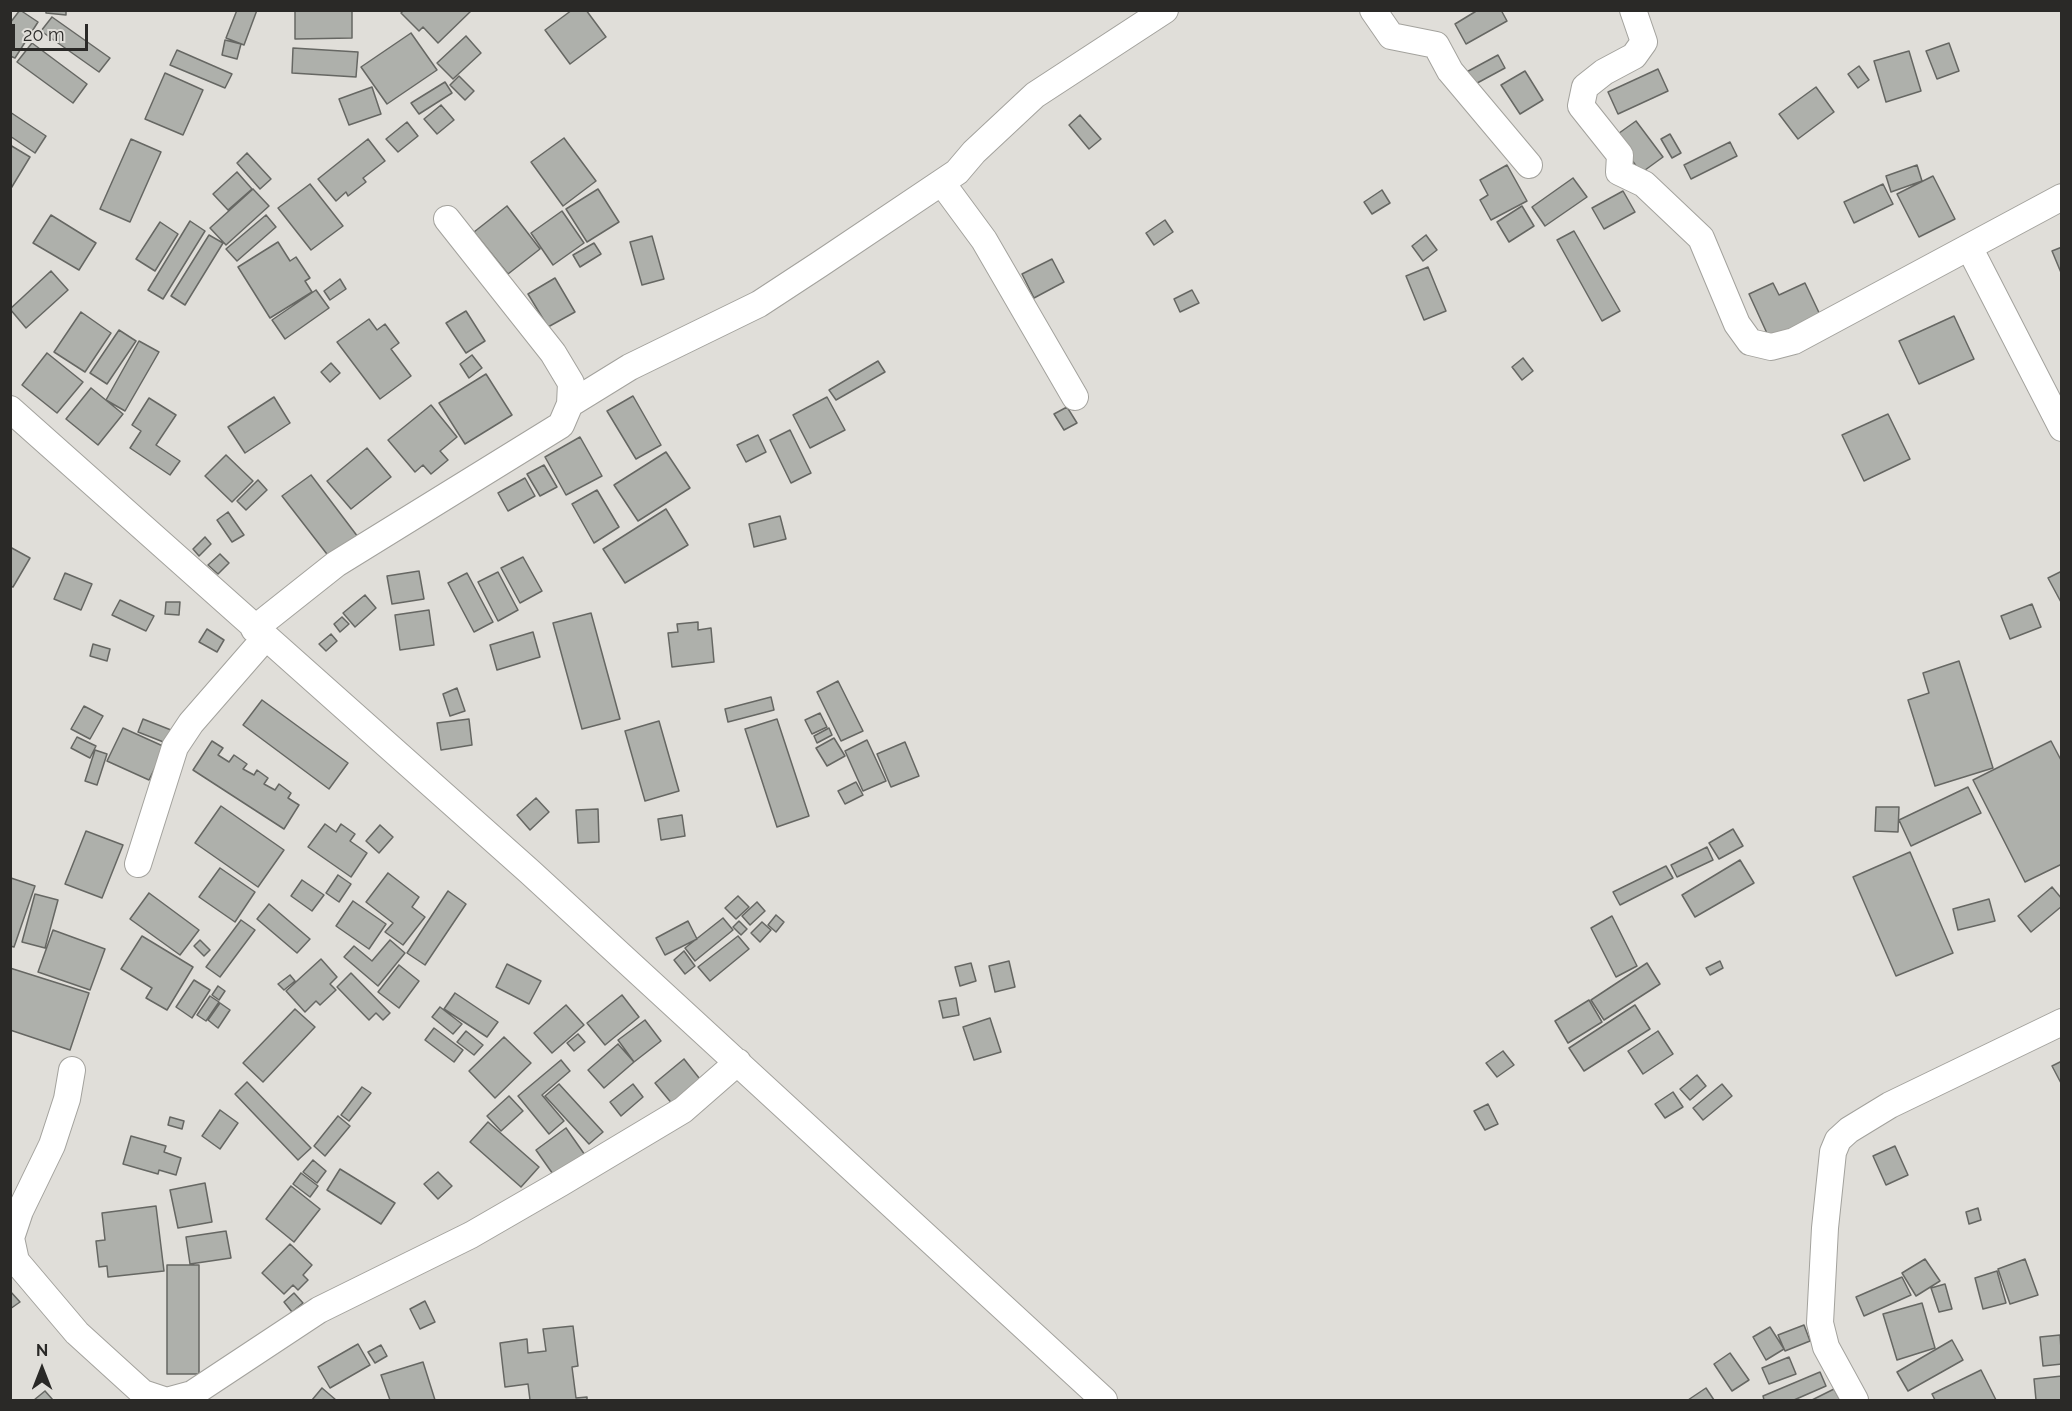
<!DOCTYPE html>
<html>
<head>
<meta charset="utf-8">
<style>
	body { margin:0 }
	#map { position:relative; width:2072px; height:1411px; overflow:hidden; background:#e0ded9; font-family:Raleway,sans-serif }
	canvas { display:block }
	.frame { position:absolute; inset:0; border:12px solid #2a2927; pointer-events:none }
	.north { position:absolute; left:12px; top:1339px; width:60px; height:60px; -webkit-text-stroke:4px #e0ded9; paint-order:stroke; rotate:0deg; font-size:16px; font-weight:700; line-height:24px; text-align:center; color:#2a2927 }
	.north::after { content:''; display:block; margin:auto; width:21px; height:27px; background:#2a2927; clip-path:polygon(50% 0,100% 100%,50% 72%,0 100%) }
	.scale { position:absolute; left:12px; top:24px; width:76px; height:27px; box-sizing:border-box; border:3px solid #2a2927; border-top:0; padding-left:8px; font-size:18px; line-height:21px; white-space:nowrap; color:#2a2927; -webkit-text-stroke:4px #e0ded9; paint-order:stroke }
</style>
</head>
<body>
<div id="map">
<canvas width="2072" height="1411"></canvas>
<div class="frame"></div>
<div class="north">N</div>
<div class="scale">20 m</div>
</div>
<script>
const ctx = document.querySelector('canvas').getContext('2d');
ctx.lineJoin = 'round';
function fill(path, color) { ctx.fillStyle = color; ctx.fill(path, 'evenodd'); }
const poly = rows => new Path2D(rows.map(r => 'M' + r).join(''));
function trace(path, color, width, dash) { ctx.strokeStyle = color; ctx.lineWidth = width; ctx.lineCap = dash ? 'butt' : 'round'; ctx.setLineDash(dash || []); ctx.stroke(path); }
const building = poly([
	[20,10,38,22,15,58,10,56,10,23,20,10],
	[46,10,66,10,66,15,46,13,46,10],
	[237,10,257,10,244,45,226,38,237,10],
	[404,10,472,10,438,43,423,27,419,31,401,13,404,10],
	[572,10,586,10,606,37,570,64,545,30,572,10],
	[1478,10,1501,10,1507,21,1466,44,1455,24,1478,10],
	[295,11,352,11,352,38,295,39,295,11],
	[52,17,110,58,99,72,41,31,52,17],
	[411,33,437,70,387,104,361,67,411,33],
	[466,36,481,53,453,79,437,63,466,36],
	[225,40,241,44,237,59,222,55,225,40],
	[32,43,87,84,73,103,17,62,32,43],
	[1949,43,1959,71,1937,79,1926,51,1949,43],
	[293,48,358,52,356,77,292,73,293,48],
	[177,50,232,74,225,88,170,65,177,50],
	[1909,51,1921,91,1886,102,1874,61,1909,51],
	[1498,55,1505,68,1468,88,1461,75,1498,55],
	[1859,66,1869,80,1858,88,1848,74,1859,66],
	[1658,69,1668,91,1618,114,1608,92,1658,69],
	[1525,71,1543,100,1520,114,1501,85,1525,71],
	[165,73,203,90,183,135,145,119,165,73],
	[459,76,474,91,465,100,450,85,459,76],
	[445,82,452,93,419,114,411,103,445,82],
	[372,87,381,114,349,125,339,99,372,87],
	[1816,87,1834,112,1798,139,1779,114,1816,87],
	[441,105,454,120,437,134,424,119,441,105],
	[10,112,46,136,35,153,10,136,10,112],
	[1080,115,1101,139,1089,149,1069,125,1080,115],
	[1636,121,1663,157,1641,173,1615,136,1636,121],
	[407,122,418,136,398,152,386,139,407,122],
	[1670,134,1681,153,1672,158,1661,139,1670,134],
	[564,138,596,181,563,206,531,162,564,138],
	[131,139,161,152,130,222,100,209,131,139],
	[368,139,385,161,363,178,366,182,348,196,346,192,336,201,318,179,368,139],
	[1730,142,1737,156,1691,179,1684,165,1730,142],
	[10,145,30,157,10,190,10,145],
	[247,153,271,179,260,189,237,163,247,153],
	[1507,165,1527,201,1491,220,1480,200,1488,195,1480,180,1507,165],
	[1917,165,1922,181,1891,192,1886,176,1917,165],
	[237,172,252,189,228,210,213,194,237,172],
	[1933,176,1955,219,1919,237,1897,194,1933,176],
	[1573,178,1587,197,1545,226,1532,207,1573,178],
	[310,184,343,226,311,250,278,208,310,184],
	[1883,184,1893,204,1854,223,1844,202,1883,184],
	[253,189,269,206,226,245,210,228,253,189],
	[598,189,619,222,587,242,566,209,598,189],
	[1382,190,1390,203,1372,214,1364,202,1382,190],
	[1623,191,1635,212,1604,229,1592,208,1623,191],
	[507,206,540,249,508,274,474,232,507,206],
	[1522,206,1534,226,1509,242,1497,222,1522,206],
	[562,211,584,243,553,265,531,233,562,211],
	[51,215,96,243,79,270,33,243,51,215],
	[266,215,276,227,237,261,226,249,266,215],
	[1165,220,1173,232,1154,245,1146,233,1165,220],
	[190,221,205,231,163,299,148,290,190,221],
	[160,222,178,234,155,271,136,259,160,222],
	[1574,231,1620,311,1602,321,1557,240,1574,231],
	[209,235,223,243,185,305,171,296,209,235],
	[1426,235,1437,250,1423,261,1412,246,1426,235],
	[652,236,664,279,642,285,630,242,652,236],
	[278,242,290,261,296,257,310,278,305,281,312,292,270,318,238,267,278,242],
	[594,243,601,254,580,267,573,255,594,243],
	[2062,247,2062,275,2052,251,2062,247],
	[1052,259,1064,282,1034,298,1022,274,1052,259],
	[1428,267,1446,311,1424,320,1406,276,1428,267],
	[51,271,68,290,26,328,10,309,51,271],
	[555,278,575,312,548,327,528,294,555,278],
	[340,279,346,289,330,300,324,291,340,279],
	[1773,283,1779,295,1805,283,1822,319,1771,342,1749,294,1773,283],
	[316,290,329,308,285,339,272,320,316,290],
	[1192,290,1199,303,1180,312,1174,299,1192,290],
	[466,311,485,341,466,353,446,323,466,311],
	[81,312,111,333,85,372,54,352,81,312],
	[1954,316,1974,359,1919,384,1899,341,1954,316],
	[369,319,377,330,385,324,399,343,391,349,411,376,380,399,337,342,369,319],
	[119,330,136,341,107,384,90,373,119,330],
	[139,341,159,352,125,411,106,400,139,341],
	[47,353,83,382,57,413,22,385,47,353],
	[472,355,482,368,469,378,460,364,472,355],
	[1523,358,1533,371,1522,380,1512,367,1523,358],
	[878,361,885,372,836,400,829,390,878,361],
	[331,363,340,373,330,382,321,372,331,363],
	[486,374,512,415,465,444,439,403,486,374],
	[91,388,123,414,98,445,66,419,91,388],
	[633,396,661,445,636,459,607,411,633,396],
	[274,397,290,423,245,453,228,427,274,397],
	[827,397,845,430,810,448,793,415,827,397],
	[149,398,176,415,156,445,180,461,170,475,130,448,141,431,132,425,149,398],
	[431,405,457,437,440,451,448,460,431,474,423,465,415,472,388,440,431,405],
	[1067,407,1077,423,1064,430,1054,414,1067,407],
	[1888,414,1910,459,1864,481,1842,435,1888,414],
	[790,430,811,473,791,483,770,440,790,430],
	[758,435,766,452,746,462,737,445,758,435],
	[580,437,602,476,566,495,545,457,580,437],
	[367,448,391,477,351,509,327,481,367,448],
	[666,452,690,488,638,521,614,485,666,452],
	[226,455,253,481,232,502,205,476,226,455],
	[544,465,557,487,540,496,527,474,544,465],
	[311,475,358,537,330,558,282,496,311,475],
	[525,478,535,496,508,511,498,493,525,478],
	[258,480,267,490,246,510,237,501,258,480],
	[597,490,619,527,594,543,572,504,597,490],
	[666,509,688,545,625,583,603,549,666,509],
	[228,512,244,535,232,542,217,520,228,512],
	[780,516,786,539,754,547,749,524,780,516],
	[205,537,211,544,199,556,193,549,205,537],
	[10,547,30,558,13,587,10,586,10,547],
	[220,554,229,563,218,574,208,565,220,554],
	[523,557,542,591,520,603,501,568,523,557],
	[419,571,424,599,392,604,387,576,419,571],
	[2062,571,2062,604,2048,578,2062,571],
	[498,572,518,610,498,621,478,582,498,572],
	[65,573,92,584,81,610,54,599,65,573],
	[467,573,493,622,474,632,448,583,467,573],
	[365,595,376,608,355,627,343,613,365,595],
	[120,600,154,616,146,631,112,615,120,600],
	[166,602,180,602,179,615,165,614,166,602],
	[2032,604,2041,627,2010,639,2001,616,2032,604],
	[429,610,434,645,400,650,395,615,429,610],
	[591,613,620,719,582,729,553,623,591,613],
	[342,617,349,624,340,632,334,624,342,617],
	[698,622,698,630,711,628,714,662,672,667,668,633,678,632,677,624,698,622],
	[207,629,224,640,217,652,199,642,207,629],
	[533,632,540,657,497,670,490,645,533,632],
	[331,634,337,641,326,651,319,644,331,634],
	[93,644,110,649,107,661,90,656,93,644],
	[1959,661,1993,768,1935,786,1908,700,1929,693,1923,673,1959,661],
	[838,681,863,731,841,741,817,692,838,681],
	[457,688,465,711,450,716,443,694,457,688],
	[771,697,774,710,728,722,725,709,771,697],
	[262,700,348,763,329,789,243,725,262,700],
	[84,706,103,716,90,739,71,729,84,706],
	[820,713,827,727,812,734,805,720,820,713],
	[143,719,171,730,166,743,138,732,143,719],
	[469,719,472,745,441,750,437,723,469,719],
	[777,719,809,816,777,827,745,729,777,719],
	[659,721,679,791,645,801,625,731,659,721],
	[123,728,165,747,149,780,107,761,123,728],
	[829,728,832,735,817,743,814,736,829,728],
	[77,737,96,746,90,758,71,748,77,737],
	[834,738,845,756,827,766,816,748,834,738],
	[867,740,886,781,863,791,845,751,867,740],
	[212,741,223,748,218,755,229,762,234,755,247,764,243,769,254,775,257,770,268,778,264,784,275,790,279,784,291,793,288,798,299,805,284,829,193,770,212,741],
	[2051,741,2062,762,2062,864,2025,882,1973,780,2051,741],
	[905,742,919,776,891,787,877,754,905,742],
	[95,750,107,754,97,785,85,781,95,750],
	[856,782,863,795,845,804,838,791,856,782],
	[1968,787,1981,813,1911,846,1899,820,1968,787],
	[536,798,549,812,530,830,517,815,536,798],
	[221,806,284,850,258,887,195,843,221,806],
	[1876,807,1899,807,1898,832,1875,831,1876,807],
	[598,809,599,842,578,843,576,810,598,809],
	[682,815,685,836,661,840,658,819,682,815],
	[325,824,336,832,341,824,355,834,350,841,367,853,351,877,308,847,325,824],
	[380,825,393,837,379,853,366,841,380,825],
	[1733,829,1743,846,1719,859,1709,843,1733,829],
	[86,831,123,845,102,898,65,884,86,831],
	[1707,847,1713,860,1677,877,1671,865,1707,847],
	[1910,852,1953,953,1896,976,1853,877,1910,852],
	[1740,860,1754,883,1695,917,1682,895,1740,860],
	[1666,866,1673,878,1620,905,1613,892,1666,866],
	[220,868,255,892,235,922,199,897,220,868],
	[388,873,419,897,412,907,425,917,403,945,385,932,393,923,366,902,388,873],
	[338,875,351,884,339,902,326,893,338,875],
	[11,878,35,886,14,947,10,946,11,878],
	[302,880,324,895,312,911,291,896,302,880],
	[2052,887,2062,899,2062,906,2031,932,2018,916,2052,887],
	[448,891,466,904,425,965,407,953,448,891],
	[149,893,199,930,180,955,130,919,149,893],
	[35,894,58,900,45,948,22,942,35,894],
	[738,896,749,907,736,919,725,908,738,896],
	[1989,899,1995,921,1958,930,1953,909,1989,899],
	[353,901,386,924,369,949,336,926,353,901],
	[757,902,765,911,750,925,742,916,757,902],
	[269,904,310,939,297,953,257,919,269,904],
	[776,915,784,922,776,932,768,925,776,915],
	[1612,916,1637,966,1616,977,1591,928,1612,916],
	[723,918,733,930,695,961,685,948,723,918],
	[241,920,255,930,220,977,206,967,241,920],
	[688,921,697,939,665,955,656,938,688,921],
	[739,921,747,929,741,935,733,927,739,921],
	[762,922,771,930,760,942,751,933,762,922],
	[53,930,105,949,90,990,38,972,53,930],
	[142,936,193,967,167,1010,146,998,152,988,121,969,142,936],
	[738,936,749,949,710,981,698,967,738,936],
	[200,940,210,950,204,956,194,946,200,940],
	[390,940,405,953,378,986,344,957,354,946,372,961,390,940],
	[684,951,695,966,685,974,674,960,684,951],
	[321,959,337,977,330,984,336,990,320,1005,316,1001,305,1012,286,991,321,959],
	[1009,961,1015,987,995,992,989,966,1009,961],
	[1720,961,1723,968,1710,975,1706,968,1720,961],
	[971,963,976,981,960,986,955,967,971,963],
	[1647,963,1660,984,1604,1020,1591,1000,1647,963],
	[507,964,541,981,529,1004,496,987,507,964],
	[399,965,419,981,399,1008,378,992,399,965],
	[10,968,89,993,70,1050,10,1030,10,968],
	[351,973,390,1013,383,1020,376,1013,369,1020,337,987,351,973],
	[290,975,295,981,284,990,278,984,290,975],
	[194,980,210,990,192,1018,176,1007,194,980],
	[218,986,225,991,219,1000,212,995,218,986],
	[455,993,498,1022,487,1037,444,1009,455,993],
	[622,995,639,1017,605,1045,587,1023,622,995],
	[210,996,219,1002,206,1021,197,1015,210,996],
	[956,998,959,1015,943,1018,939,1001,956,998],
	[1589,1000,1602,1022,1568,1043,1555,1021,1589,1000],
	[220,1003,230,1010,218,1028,208,1020,220,1003],
	[566,1005,584,1025,552,1053,534,1033,566,1005],
	[1635,1005,1650,1029,1584,1071,1569,1048,1635,1005],
	[440,1007,462,1024,453,1034,432,1017,440,1007],
	[295,1009,315,1027,263,1082,243,1063,295,1009],
	[990,1018,1001,1052,974,1060,963,1027,990,1018],
	[645,1020,661,1041,634,1062,618,1040,645,1020],
	[434,1028,463,1050,454,1062,425,1040,434,1028],
	[466,1031,483,1045,474,1055,457,1042,466,1031],
	[1658,1031,1673,1054,1643,1074,1628,1051,1658,1031],
	[578,1034,585,1042,574,1051,567,1043,578,1034],
	[504,1037,531,1063,495,1098,469,1071,504,1037],
	[618,1044,634,1062,604,1088,588,1070,618,1044],
	[1503,1051,1514,1065,1497,1077,1486,1063,1503,1051],
	[684,1059,707,1088,678,1111,655,1083,684,1059],
	[561,1060,570,1071,542,1095,564,1121,549,1134,518,1096,561,1060],
	[2062,1061,2062,1085,2052,1066,2062,1061],
	[1697,1075,1706,1086,1690,1100,1680,1089,1697,1075],
	[247,1082,311,1148,298,1160,235,1094,247,1082],
	[559,1084,603,1132,589,1144,545,1096,559,1084],
	[633,1084,643,1097,621,1116,610,1102,633,1084],
	[1722,1084,1732,1096,1703,1120,1693,1108,1722,1084],
	[362,1087,371,1093,349,1121,341,1115,362,1087],
	[1673,1092,1683,1107,1665,1118,1655,1104,1673,1092],
	[509,1096,523,1111,501,1131,487,1116,509,1096],
	[1488,1104,1498,1124,1485,1130,1474,1111,1488,1104],
	[220,1110,238,1123,220,1149,202,1136,220,1110],
	[338,1116,350,1126,325,1156,314,1146,338,1116],
	[170,1117,184,1121,182,1129,168,1125,170,1117],
	[488,1122,539,1167,521,1187,470,1142,488,1122],
	[566,1128,585,1155,555,1177,536,1150,566,1128],
	[131,1136,166,1146,164,1152,181,1158,176,1175,159,1170,158,1174,123,1164,131,1136],
	[1895,1146,1908,1175,1886,1185,1873,1156,1895,1146],
	[313,1160,326,1171,317,1183,303,1172,313,1160],
	[340,1169,395,1203,381,1224,327,1190,340,1169],
	[438,1172,452,1186,438,1199,424,1184,438,1172],
	[301,1173,318,1186,310,1197,293,1184,301,1173],
	[205,1183,212,1222,178,1228,170,1190,205,1183],
	[291,1186,320,1209,294,1242,266,1219,291,1186],
	[156,1206,164,1271,108,1277,107,1266,99,1267,96,1241,105,1240,102,1213,156,1206],
	[1978,1208,1981,1220,1969,1224,1966,1212,1978,1208],
	[226,1231,231,1258,190,1264,186,1237,226,1231],
	[290,1244,312,1265,303,1275,308,1280,298,1290,293,1285,284,1294,262,1273,290,1244],
	[1925,1259,1940,1281,1916,1296,1902,1273,1925,1259],
	[2025,1259,2038,1295,2010,1304,1998,1269,2025,1259],
	[167,1265,199,1265,199,1374,167,1374,167,1265],
	[1997,1271,2006,1303,1983,1309,1975,1278,1997,1271],
	[1902,1277,1911,1295,1864,1316,1856,1297,1902,1277],
	[1945,1284,1952,1309,1939,1312,1931,1288,1945,1284],
	[10,1291,20,1302,10,1309,10,1291],
	[294,1293,303,1303,292,1312,284,1302,294,1293],
	[425,1301,435,1322,420,1329,410,1309,425,1301],
	[1922,1303,1935,1348,1897,1360,1883,1314,1922,1303],
	[1804,1325,1810,1341,1785,1351,1778,1335,1804,1325],
	[573,1326,578,1366,572,1367,576,1398,587,1397,587,1400,530,1400,528,1384,505,1387,500,1343,527,1339,528,1353,546,1351,543,1329,573,1326],
	[1770,1327,1784,1349,1766,1360,1753,1337,1770,1327],
	[2060,1335,2062,1364,2043,1366,2040,1337,2060,1335],
	[1952,1340,1963,1360,1908,1391,1897,1372,1952,1340],
	[358,1344,370,1365,330,1388,318,1367,358,1344],
	[381,1345,387,1356,375,1363,368,1352,381,1345],
	[1730,1353,1749,1380,1732,1391,1714,1364,1730,1353],
	[1789,1357,1796,1374,1769,1384,1762,1368,1789,1357],
	[423,1362,435,1400,390,1400,381,1375,423,1362],
	[1981,1370,1996,1400,1935,1400,1932,1394,1981,1370],
	[1820,1372,1826,1386,1794,1400,1764,1400,1763,1396,1820,1372],
	[2062,1376,2062,1400,2036,1400,2034,1379,2062,1376],
	[322,1388,336,1400,312,1400,322,1388],
	[1706,1388,1714,1400,1688,1400,1706,1388],
	[1834,1389,1840,1400,1812,1400,1834,1389],
	[45,1391,53,1400,34,1400,45,1391]
]);
fill(building, '#aeb0ab');
trace(building, '#666763', 1.5);
const street = poly([
	[1373,10,1391,36,1436,45,1450,71,1529,165],
	[1633,10,1644,42,1634,56,1604,72,1585,87,1581,106,1620,155,1619,172,1644,184,1701,238,1737,324,1750,342,1771,347,1794,341,2062,197],
	[942,183,984,240,1075,397],
	[1969,247,2062,428],
	[570,404,630,367,759,304,820,264,957,172,974,152,1035,95,1165,10],
	[10,409,530,872,1104,1400],
	[254,629,336,564,561,425,570,404,571,383,553,353,447,219],
	[138,864,175,747,191,723,265,638],
	[72,1070,67,1099,52,1145,20,1211,11,1238,16,1261,77,1333,143,1393,164,1400],
	[170,1400,192,1394,319,1310,471,1235,561,1183,683,1110,738,1062],
	[1855,1400,1826,1347,1820,1323,1825,1228,1833,1152,1838,1140,1849,1130,1890,1105,2062,1022]
]);
trace(street, '#a3a29d', 28);
trace(street, '#fff', 26);
</script>
</body>
</html>
